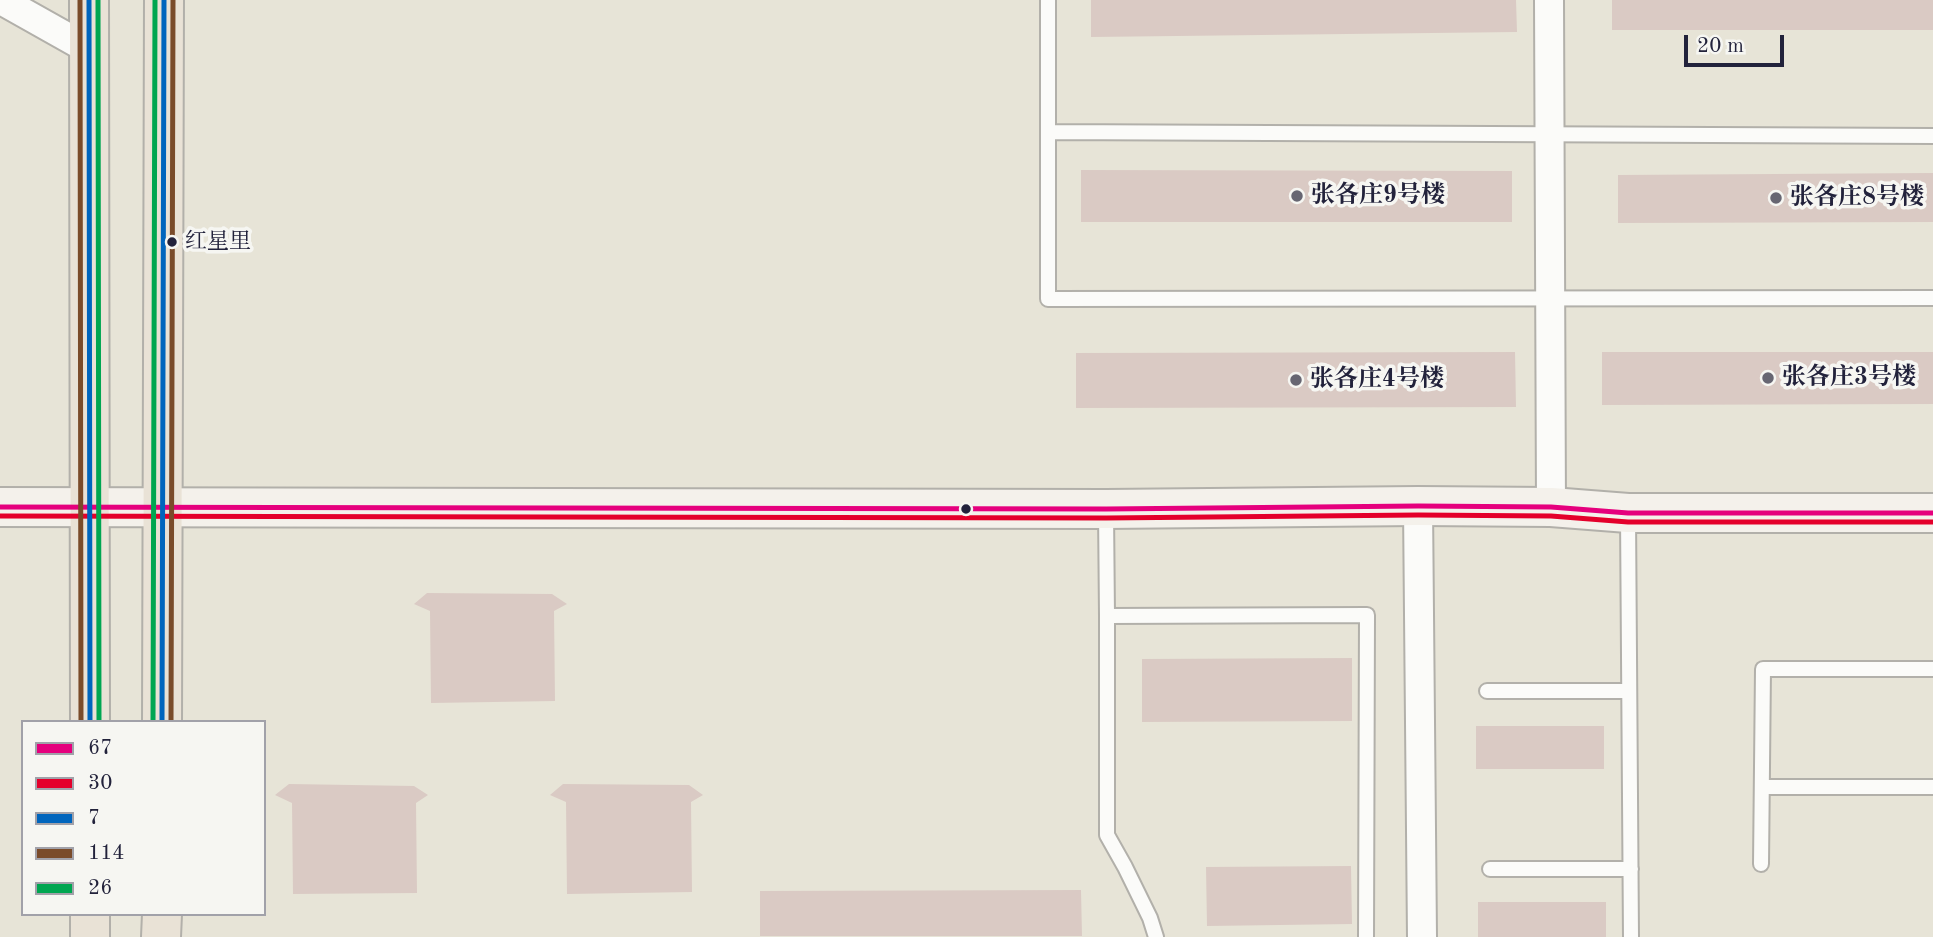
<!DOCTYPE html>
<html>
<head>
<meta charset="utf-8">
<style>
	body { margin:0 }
	#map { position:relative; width:1933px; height:937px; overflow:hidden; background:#e7e4d7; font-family:"Old Standard TT",serif }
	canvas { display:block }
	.legend { position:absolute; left:21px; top:720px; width:245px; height:196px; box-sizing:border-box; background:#f6f6f2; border:2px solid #a1a1a9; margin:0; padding:9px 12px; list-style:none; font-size:21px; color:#22223b }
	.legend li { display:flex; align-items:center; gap:14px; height:35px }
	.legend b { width:35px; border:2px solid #a1a1a9 }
	.scale { position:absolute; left:1684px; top:35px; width:100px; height:32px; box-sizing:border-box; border:4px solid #22223b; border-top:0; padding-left:9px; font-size:21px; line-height:24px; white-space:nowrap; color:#22223b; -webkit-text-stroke:5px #f6f6f2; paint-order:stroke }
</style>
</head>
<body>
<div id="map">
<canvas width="1933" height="937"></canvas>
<ul class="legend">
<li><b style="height:9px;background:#e5007d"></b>67</li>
<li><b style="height:9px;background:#e4002b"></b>30</li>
<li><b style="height:9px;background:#0065bd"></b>7</li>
<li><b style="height:9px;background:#7a4b2a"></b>114</li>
<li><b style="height:9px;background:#00a651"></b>26</li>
</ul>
<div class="scale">20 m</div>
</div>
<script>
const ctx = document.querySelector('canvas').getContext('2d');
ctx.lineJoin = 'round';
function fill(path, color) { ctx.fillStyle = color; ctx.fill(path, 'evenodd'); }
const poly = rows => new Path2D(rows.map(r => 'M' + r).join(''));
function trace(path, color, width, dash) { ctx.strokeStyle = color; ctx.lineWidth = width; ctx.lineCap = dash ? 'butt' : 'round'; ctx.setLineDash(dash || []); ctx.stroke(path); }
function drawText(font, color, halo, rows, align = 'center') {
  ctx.font = font + ' "Old Standard TT","Noto Serif SC",serif'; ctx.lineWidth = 7; ctx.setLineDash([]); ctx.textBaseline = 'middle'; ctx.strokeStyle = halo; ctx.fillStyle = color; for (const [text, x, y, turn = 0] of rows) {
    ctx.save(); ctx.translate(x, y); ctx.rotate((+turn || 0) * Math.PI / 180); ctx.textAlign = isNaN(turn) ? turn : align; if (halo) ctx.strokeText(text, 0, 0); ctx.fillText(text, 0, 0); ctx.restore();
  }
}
fill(poly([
	[1091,0,1516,0,1517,32,1091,37],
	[1612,0,1933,0,1933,30,1612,30],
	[1081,170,1512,171,1512,222,1081,222],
	[1933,173,1933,222,1618,223,1618,175],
	[1515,352,1516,407,1076,408,1076,353],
	[1602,352,1933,352,1933,404,1602,405],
	[427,593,552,594,567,604,554,611,555,701,431,703,430,611,414,604],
	[1352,658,1352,721,1142,722,1142,659],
	[1476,726,1604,726,1604,769,1476,769],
	[289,784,414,786,428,795,416,803,417,893,293,894,292,803,275,795],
	[563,784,689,785,703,795,691,802,692,892,567,894,566,802,550,795],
	[1351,866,1352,924,1207,926,1206,867],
	[1081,890,1082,936,760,936,760,891],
	[1478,902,1606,902,1606,937,1478,937]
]), '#dacac4');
const service = poly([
	[1048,0,1048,299,1933,298],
	[1048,132,1933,136],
	[1106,511,1107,616,1367,615,1366,937],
	[1628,514,1631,937],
	[1107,616,1107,835,1125,867,1150,918,1156,937],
	[1487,691,1629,691],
	[1762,787,1933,787],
	[1761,864,1763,669,1933,669],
	[1490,869,1631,869]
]);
const minor = poly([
	[1,0,90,50],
	[1549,0,1551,507],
	[1418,506,1422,937]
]);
const secondary = poly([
	[0,507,1106,509,1418,506,1551,507,1628,513,1933,513]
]);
const primary = poly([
	[89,0,90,722],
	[162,722,164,0],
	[90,914,90,937],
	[161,937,162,914]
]);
trace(service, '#b2b0aa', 18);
trace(minor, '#b2b0aa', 32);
trace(secondary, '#b2b0aa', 42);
trace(primary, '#b2b0aa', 42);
trace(service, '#fbfbf9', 14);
trace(minor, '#fbfbf9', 28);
trace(secondary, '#f4f1eb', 38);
trace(primary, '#e9e2d6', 38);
trace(poly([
	[0,507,1106,509,1418,506,1551,507,1628,513,1933,513]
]), '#e5007d', 5);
trace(poly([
	[0,516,1106,518,1418,515,1551,516,1628,522,1933,522]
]), '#e4002b', 5);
trace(poly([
	[89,0,90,722],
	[162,722,164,0]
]), '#0065bd', 5);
trace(poly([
	[80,0,81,722],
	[171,722,173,0]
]), '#7a4b2a', 5);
trace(poly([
	[98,0,99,722],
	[153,722,155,0]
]), '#00a651', 5);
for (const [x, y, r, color] of [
	[1297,196,7,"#676672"],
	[1776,198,7,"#676672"],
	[172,242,6,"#22223b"],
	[1768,378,7,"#676672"],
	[1296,380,7,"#676672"],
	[966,509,6,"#22223b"]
]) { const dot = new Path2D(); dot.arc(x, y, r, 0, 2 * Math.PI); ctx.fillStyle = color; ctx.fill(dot); trace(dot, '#f6f6f2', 2.5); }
drawText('22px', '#22223b', '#f6f6f2', [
	["红星里",185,242]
], 'left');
drawText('bold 24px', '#22223b', '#f6f6f2', [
	["张各庄9号楼",1311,196],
	["张各庄8号楼",1790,198],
	["张各庄3号楼",1782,378],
	["张各庄4号楼",1310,380]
], 'left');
</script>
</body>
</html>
